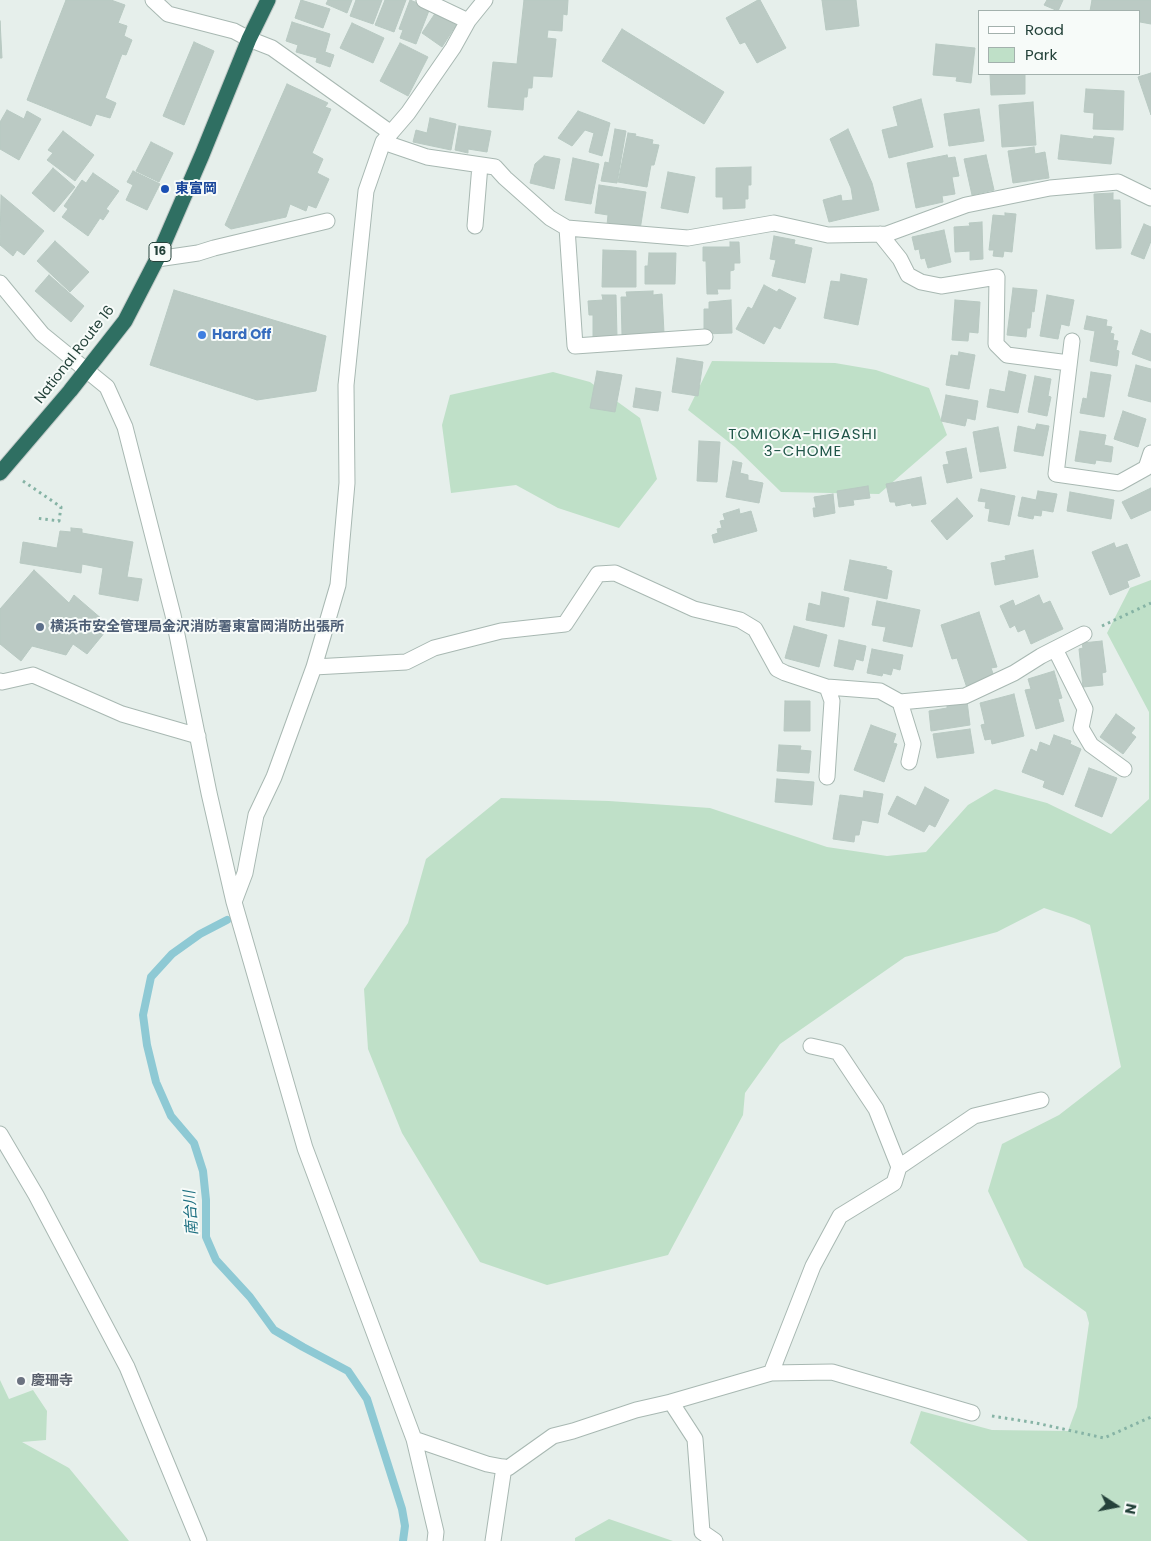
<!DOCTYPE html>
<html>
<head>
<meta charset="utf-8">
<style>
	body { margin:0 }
	#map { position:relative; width:1151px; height:1541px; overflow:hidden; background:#e6efeb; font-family:Poppins,sans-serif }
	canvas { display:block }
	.legend { position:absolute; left:978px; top:10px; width:162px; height:65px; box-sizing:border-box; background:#f7fbf9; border:1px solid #a3b1ad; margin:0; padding:6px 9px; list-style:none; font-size:15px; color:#24423a }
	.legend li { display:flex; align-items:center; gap:10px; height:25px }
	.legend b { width:25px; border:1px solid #a3b1ad }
	.north { position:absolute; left:1091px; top:1481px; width:50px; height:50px; -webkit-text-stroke:4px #f7fbf9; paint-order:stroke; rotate:101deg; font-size:14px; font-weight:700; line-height:20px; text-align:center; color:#24423a }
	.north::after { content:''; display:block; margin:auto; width:18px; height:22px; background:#24423a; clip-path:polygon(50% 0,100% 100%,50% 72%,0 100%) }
</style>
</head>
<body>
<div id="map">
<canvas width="1151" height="1541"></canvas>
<ul class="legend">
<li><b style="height:6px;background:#fff"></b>Road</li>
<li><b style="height:14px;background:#bfe0c8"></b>Park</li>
</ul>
<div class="north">N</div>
</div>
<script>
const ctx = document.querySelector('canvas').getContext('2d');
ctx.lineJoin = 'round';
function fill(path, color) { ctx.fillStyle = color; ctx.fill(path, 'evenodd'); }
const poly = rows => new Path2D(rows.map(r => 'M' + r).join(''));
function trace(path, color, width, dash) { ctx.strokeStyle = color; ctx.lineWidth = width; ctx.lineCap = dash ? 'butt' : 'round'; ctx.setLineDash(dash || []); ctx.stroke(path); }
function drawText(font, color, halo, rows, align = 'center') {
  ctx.font = font + ' Poppins,"Noto Sans JP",sans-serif'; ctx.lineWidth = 4; ctx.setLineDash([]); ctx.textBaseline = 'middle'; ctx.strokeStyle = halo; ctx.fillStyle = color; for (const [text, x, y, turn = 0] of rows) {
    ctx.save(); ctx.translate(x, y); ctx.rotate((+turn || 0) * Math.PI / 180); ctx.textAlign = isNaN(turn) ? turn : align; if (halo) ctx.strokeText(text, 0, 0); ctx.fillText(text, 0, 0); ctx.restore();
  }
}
fill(poly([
	[712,361,835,363,876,370,929,388,947,435,879,494,781,492,735,447,688,410],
	[553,372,590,382,640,418,657,479,619,528,558,508,516,485,451,493,442,425,450,395],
	[1151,580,1151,1541,1028,1541,910,1443,921,1411,992,1430,1068,1431,1077,1407,1089,1323,1086,1312,1024,1267,988,1191,1002,1144,1059,1115,1121,1067,1090,925,1074,918,1044,908,997,932,905,957,780,1044,745,1093,743,1115,668,1255,547,1285,480,1262,402,1133,368,1049,364,989,408,923,426,859,501,798,609,801,710,808,827,847,887,856,926,852,968,805,995,789,1047,803,1111,834,1149,799,1149,712,1107,633,1130,588],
	[0,1380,9,1399,33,1390,47,1411,46,1440,22,1442,69,1468,129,1541,0,1541],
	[609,1519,670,1540,673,1541,575,1541,575,1538]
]), '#bfe0c8');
trace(poly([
	[227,920,200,934,172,954,151,977,143,1015,147,1045,156,1082,171,1116,194,1143,203,1171,206,1200,206,1237,216,1260,250,1297,274,1330,303,1347,348,1371,367,1399,402,1509,405,1526,403,1541]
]), '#8ec9d4', 8);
const building = poly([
	[66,0,111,0,125,5,118,23,127,26,124,36,132,40,126,55,122,54,105,98,116,103,110,118,96,114,91,126,27,100,66,0],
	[301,0,330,9,323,28,295,18,301,0],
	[328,0,352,0,347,13,326,4,328,0],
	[356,0,382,0,373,24,350,16,356,0],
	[385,0,406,0,394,32,375,25,385,0],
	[410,0,430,8,416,44,400,38,403,30,399,29,410,0],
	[524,0,568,0,567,15,563,14,562,31,548,30,547,38,556,39,552,77,533,76,532,88,528,88,527,97,524,97,523,110,488,107,493,62,517,64,524,0],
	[758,0,760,0,786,48,757,63,745,42,740,44,726,18,758,0],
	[822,0,856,0,859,26,826,30,822,0],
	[1047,0,1063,0,1058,11,1044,5,1047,0],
	[1092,0,1151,0,1151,24,1140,22,1140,11,1090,11,1092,0],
	[436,12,456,25,442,47,422,33,436,12],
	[0,21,2,58,0,58,0,21],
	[292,22,330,34,325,52,334,55,330,67,316,62,317,58,296,52,298,45,286,41,292,22],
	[352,23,384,38,373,63,340,48,352,23],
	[622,29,724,92,704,124,602,61,622,29],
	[194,42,214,51,184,125,163,116,194,42],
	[400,43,428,57,408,96,380,81,400,43],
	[936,44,975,48,971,83,956,81,957,77,933,75,936,44],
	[1151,73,1151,115,1138,77,1151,73],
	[990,74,1025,74,1025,94,991,95,990,74],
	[287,84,328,103,325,107,331,109,312,153,323,159,317,173,329,179,316,208,308,205,306,211,290,204,286,217,231,229,225,225,287,84],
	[1086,89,1124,91,1123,130,1093,129,1094,113,1084,112,1086,89],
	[921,99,933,147,889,158,882,130,898,126,893,107,921,99],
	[1033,102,1036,145,1002,147,999,105,1033,102],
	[979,109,984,141,949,146,944,114,979,109],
	[7,110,24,119,27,111,41,119,19,160,0,149,0,122,7,110],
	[578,111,610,123,602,156,589,152,594,133,585,130,572,146,558,138,578,111],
	[430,118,456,124,451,150,413,142,416,130,427,133,430,118],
	[459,126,491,131,487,152,468,149,468,153,455,150,459,126],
	[615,129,626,131,617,183,601,181,605,162,609,163,615,129],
	[848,129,872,183,879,210,829,222,823,200,841,195,842,201,853,200,851,188,830,139,848,129],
	[63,131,94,155,75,181,47,160,53,153,48,150,63,131],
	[628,133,636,134,635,136,653,140,652,144,659,145,654,165,651,165,647,187,618,182,628,133],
	[1061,135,1093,139,1094,136,1114,138,1111,164,1058,159,1061,135],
	[151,142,173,153,159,182,136,171,151,142],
	[1034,147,1035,154,1045,152,1049,178,1013,183,1008,151,1034,147],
	[947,155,948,158,955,157,959,176,952,177,955,194,942,196,943,202,916,208,907,163,947,155],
	[986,155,994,190,972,195,964,159,986,155],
	[544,156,560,159,554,189,530,183,535,164,544,156],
	[573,158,599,164,591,204,565,200,573,158],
	[751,167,751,185,748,185,748,199,745,199,745,208,723,209,723,197,716,197,716,168,751,167],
	[53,168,75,187,54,212,32,193,53,168],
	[133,171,160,184,147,210,126,200,133,185,127,182,133,171],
	[668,172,695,177,688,213,661,208,668,172],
	[93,173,119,191,106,209,109,211,103,220,100,218,88,236,62,217,68,209,64,206,82,180,86,183,93,173],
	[599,185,646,192,640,230,607,225,608,215,595,213,599,185],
	[1113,193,1113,200,1120,200,1121,248,1096,249,1094,194,1113,193],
	[1,195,44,231,24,255,17,250,13,256,0,245,1,195],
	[1005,213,1016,214,1012,252,1004,251,1003,257,993,256,994,250,989,250,993,215,1005,216,1005,213],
	[982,222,983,259,970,260,970,251,955,252,954,227,970,226,969,223,982,222],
	[1144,224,1151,227,1151,241,1144,259,1131,254,1144,224],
	[944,230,951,262,928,268,925,258,921,259,919,249,915,250,912,237,944,230],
	[774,236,795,240,794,244,812,248,805,283,772,276,776,260,770,259,774,236],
	[55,241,89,272,70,292,37,261,55,241],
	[730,242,739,242,740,263,734,263,734,270,730,271,730,289,717,289,718,294,707,294,706,261,703,261,703,247,730,247,730,242],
	[603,250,636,251,636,287,602,287,603,250],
	[649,253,676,253,675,284,645,284,645,266,648,266,649,253],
	[841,274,867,279,858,325,824,318,831,281,840,282,841,274],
	[49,275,84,306,71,322,35,291,49,275],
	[764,285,777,292,779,289,796,298,780,329,774,326,764,344,736,329,748,307,752,309,764,285],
	[1013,288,1037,290,1034,312,1032,311,1030,328,1027,328,1026,337,1007,335,1013,288],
	[174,290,326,336,316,391,257,400,150,365,174,290],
	[653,291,653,295,662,294,664,333,622,335,621,297,627,297,626,292,653,291],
	[602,295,616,295,617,337,593,337,593,315,589,315,588,301,603,300,602,295],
	[1047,295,1074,300,1069,326,1061,324,1058,339,1040,336,1047,295],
	[731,300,732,333,704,334,704,309,709,309,709,302,731,300],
	[955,300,980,302,978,333,969,332,968,341,952,340,955,300],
	[1087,316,1107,320,1106,326,1112,327,1110,333,1114,334,1113,340,1118,341,1116,350,1119,351,1117,366,1090,361,1095,331,1084,329,1087,316],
	[1141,330,1151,334,1151,361,1132,354,1141,330],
	[959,352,975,355,969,389,946,385,951,355,958,356,959,352],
	[677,358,703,362,698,396,672,392,677,358],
	[1136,365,1151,369,1151,402,1128,396,1136,365],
	[597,371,622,375,615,412,590,408,597,371],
	[1009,371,1026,375,1018,413,987,407,990,389,1005,392,1009,371],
	[1091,372,1111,375,1104,417,1080,413,1083,398,1087,399,1091,372],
	[1035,376,1051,379,1048,396,1051,397,1047,416,1028,412,1035,376],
	[636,388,661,392,658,411,633,407,636,388],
	[946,395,978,401,975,420,967,418,965,426,941,421,946,395],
	[1123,411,1146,419,1138,447,1114,439,1123,411],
	[1037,424,1049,426,1043,456,1014,451,1018,426,1035,430,1037,424],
	[998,427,1006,468,980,472,973,432,998,427],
	[1080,431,1106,435,1104,445,1113,447,1111,462,1096,460,1095,464,1075,461,1080,431],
	[699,441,720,442,717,482,697,481,699,441],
	[966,448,972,478,947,483,943,465,949,464,946,452,966,448],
	[733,461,742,463,740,473,748,475,748,480,763,483,759,503,726,497,733,461],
	[921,477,926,504,912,506,911,503,896,506,895,502,890,502,886,484,921,477],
	[868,486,870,498,853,500,854,505,839,507,837,491,868,486],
	[1151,488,1151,510,1131,519,1122,502,1151,488],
	[981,489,1015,496,1009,525,988,521,990,509,985,508,986,502,978,501,981,489],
	[1038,491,1057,494,1053,512,1042,510,1041,516,1034,515,1033,519,1018,516,1022,497,1036,500,1038,491],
	[1070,492,1114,500,1111,519,1067,511,1070,492],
	[833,494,835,513,814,517,813,508,816,508,814,497,833,494],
	[957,498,973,516,947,540,931,521,957,498],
	[739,509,740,514,751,511,757,531,714,543,712,535,718,533,717,529,722,528,720,521,725,520,723,514,739,509],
	[71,528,82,529,82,533,133,542,127,577,142,579,138,601,99,594,103,568,82,564,81,573,20,563,23,542,57,548,60,531,71,532,71,528],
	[1114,543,1116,548,1127,544,1140,576,1127,581,1129,587,1110,595,1092,552,1114,543],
	[1033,550,1038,577,995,585,991,563,1006,560,1005,556,1033,550],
	[850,560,887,567,886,569,892,571,887,599,844,590,850,560],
	[34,570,69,603,74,595,110,626,87,654,73,644,66,655,32,646,21,661,0,644,0,609,34,570],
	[822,592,849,598,844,627,806,620,809,603,820,606,822,592],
	[1039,595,1043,604,1050,601,1063,629,1031,644,1025,629,1018,632,1015,625,1010,628,1000,606,1013,600,1015,606,1039,595],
	[877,601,920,610,912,647,883,641,886,627,872,625,877,601],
	[979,612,997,667,991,668,995,679,967,688,957,658,952,659,941,625,979,612],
	[794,626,827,635,819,667,785,658,794,626],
	[839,640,866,646,863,661,856,659,853,670,834,666,839,640],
	[1102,641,1106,672,1102,673,1103,685,1083,687,1079,649,1083,648,1082,643,1102,641],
	[872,649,903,655,900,670,893,668,891,675,883,673,882,676,867,673,872,649],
	[1054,671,1062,698,1058,699,1064,721,1036,729,1025,690,1031,689,1028,679,1054,671],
	[1014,694,1024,736,992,744,991,739,985,740,981,725,985,724,980,703,1014,694],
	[785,701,810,701,810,731,784,731,785,701],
	[967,701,970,725,931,731,929,711,947,708,947,703,967,701],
	[1116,714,1135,728,1131,733,1136,737,1123,754,1100,737,1116,714],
	[871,725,896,734,893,743,897,744,884,782,854,770,871,725],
	[970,729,974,753,937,758,933,734,970,729],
	[1054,735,1071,741,1070,744,1081,749,1063,795,1043,787,1045,781,1022,772,1031,749,1037,752,1040,742,1050,746,1054,735],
	[779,745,801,746,800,750,811,751,809,773,777,771,779,745],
	[1089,768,1117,778,1102,817,1075,806,1089,768],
	[777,779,814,782,812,805,775,802,777,779],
	[925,787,949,800,935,827,929,824,924,832,888,814,897,796,916,806,925,787],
	[864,791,883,794,878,823,862,820,859,835,855,835,854,842,833,839,840,795,863,798,864,791]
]);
fill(building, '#bbcac4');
trace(building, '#b8c9c2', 1);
const minor = poly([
	[153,0,168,14,234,31,249,39,272,48,391,133],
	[424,0,468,21],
	[383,142,427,157,495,167,505,178,550,218,567,228,688,238,774,223,828,235,887,234,966,205,1050,188,1118,182,1151,198],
	[475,226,480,165],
	[567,228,575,346,705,337],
	[880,234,900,259,908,275,921,282,941,286,997,277,996,344,1007,355,1069,363],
	[157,259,198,253,214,248,327,221],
	[0,283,42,334,107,387,125,427,173,615,209,793,234,902,305,1148,414,1439,436,1532,435,1541],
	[1072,341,1056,474,1119,483,1146,468,1151,453],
	[1055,649,1085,709,1081,728,1091,745,1124,769],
	[314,667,406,662,434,648,501,631,565,624,598,574,615,573,694,609,740,620,755,629,777,669,785,673,827,687,880,691,900,702,965,696,1014,673,1041,656,1084,634],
	[0,681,2,682,33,675,122,714,198,736],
	[827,687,832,701,827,777],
	[900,702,913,744,909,762],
	[234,902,245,873,256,815,274,777,314,667,338,585,347,483,346,385,366,191,383,142,408,113,453,48,468,21,485,0],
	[0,1134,36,1195,127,1367,199,1541],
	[899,1167,974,1116,1041,1100],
	[771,1373,813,1266,840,1216,894,1183,899,1167,876,1109,838,1052,811,1046],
	[671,1402,695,1439,702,1532,715,1541],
	[414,1439,487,1464,508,1468,553,1436,573,1431,636,1410,671,1402,771,1373,832,1372,972,1413],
	[493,1541,504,1467]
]);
const highway = poly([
	[0,473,70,391,125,321,157,259,202,155,249,39,268,0]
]);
trace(minor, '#a8b8b2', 17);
trace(highway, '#c2cac8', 17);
trace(poly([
	[23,481,61,507,59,521,36,518],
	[1102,626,1151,603],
	[992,1416,1036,1423,1104,1438,1151,1417]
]), '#86b3a5', 3, [2.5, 4]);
trace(minor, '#fff', 15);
trace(highway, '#2f6f62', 15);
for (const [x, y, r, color] of [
	[165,189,5,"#1a4fb4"],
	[202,335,5,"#3f7fe0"],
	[40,627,5,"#5c6f8a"],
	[21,1381,5,"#6b7280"]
]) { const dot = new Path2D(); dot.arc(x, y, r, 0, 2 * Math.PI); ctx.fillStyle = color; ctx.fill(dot); trace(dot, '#f7fbf9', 2); }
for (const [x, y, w] of [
	[160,252,22]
]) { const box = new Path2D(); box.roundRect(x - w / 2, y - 9.5, w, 19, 4); ctx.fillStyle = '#f7fbf9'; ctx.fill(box); trace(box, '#24423a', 1); }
drawText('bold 12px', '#24423a', null, [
	["16",160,252]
]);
drawText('bold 14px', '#164399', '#f7fbf9', [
	["東富岡",175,189]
], 'left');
drawText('bold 14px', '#366cbe', '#f7fbf9', [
	["Hard Off",212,335]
], 'left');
drawText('14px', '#24423a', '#f7fbf9', [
	["National Route 16",75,355,-52]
]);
drawText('bold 14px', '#4e5e75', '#f7fbf9', [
	["横浜市安全管理局金沢消防署東富岡消防出張所",50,627]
], 'left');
drawText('bold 14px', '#5b616d', '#f7fbf9', [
	["慶珊寺",31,1381]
], 'left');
ctx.letterSpacing = '1px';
drawText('15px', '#1f5548', '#f7fbf9', [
	["TOMIOKA-HIGASHI",803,435],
	["3-CHOME",803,452]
]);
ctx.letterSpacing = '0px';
drawText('italic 15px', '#1c6f80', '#f7fbf9', [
	["南台川",192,1213,-94]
]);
</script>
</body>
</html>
